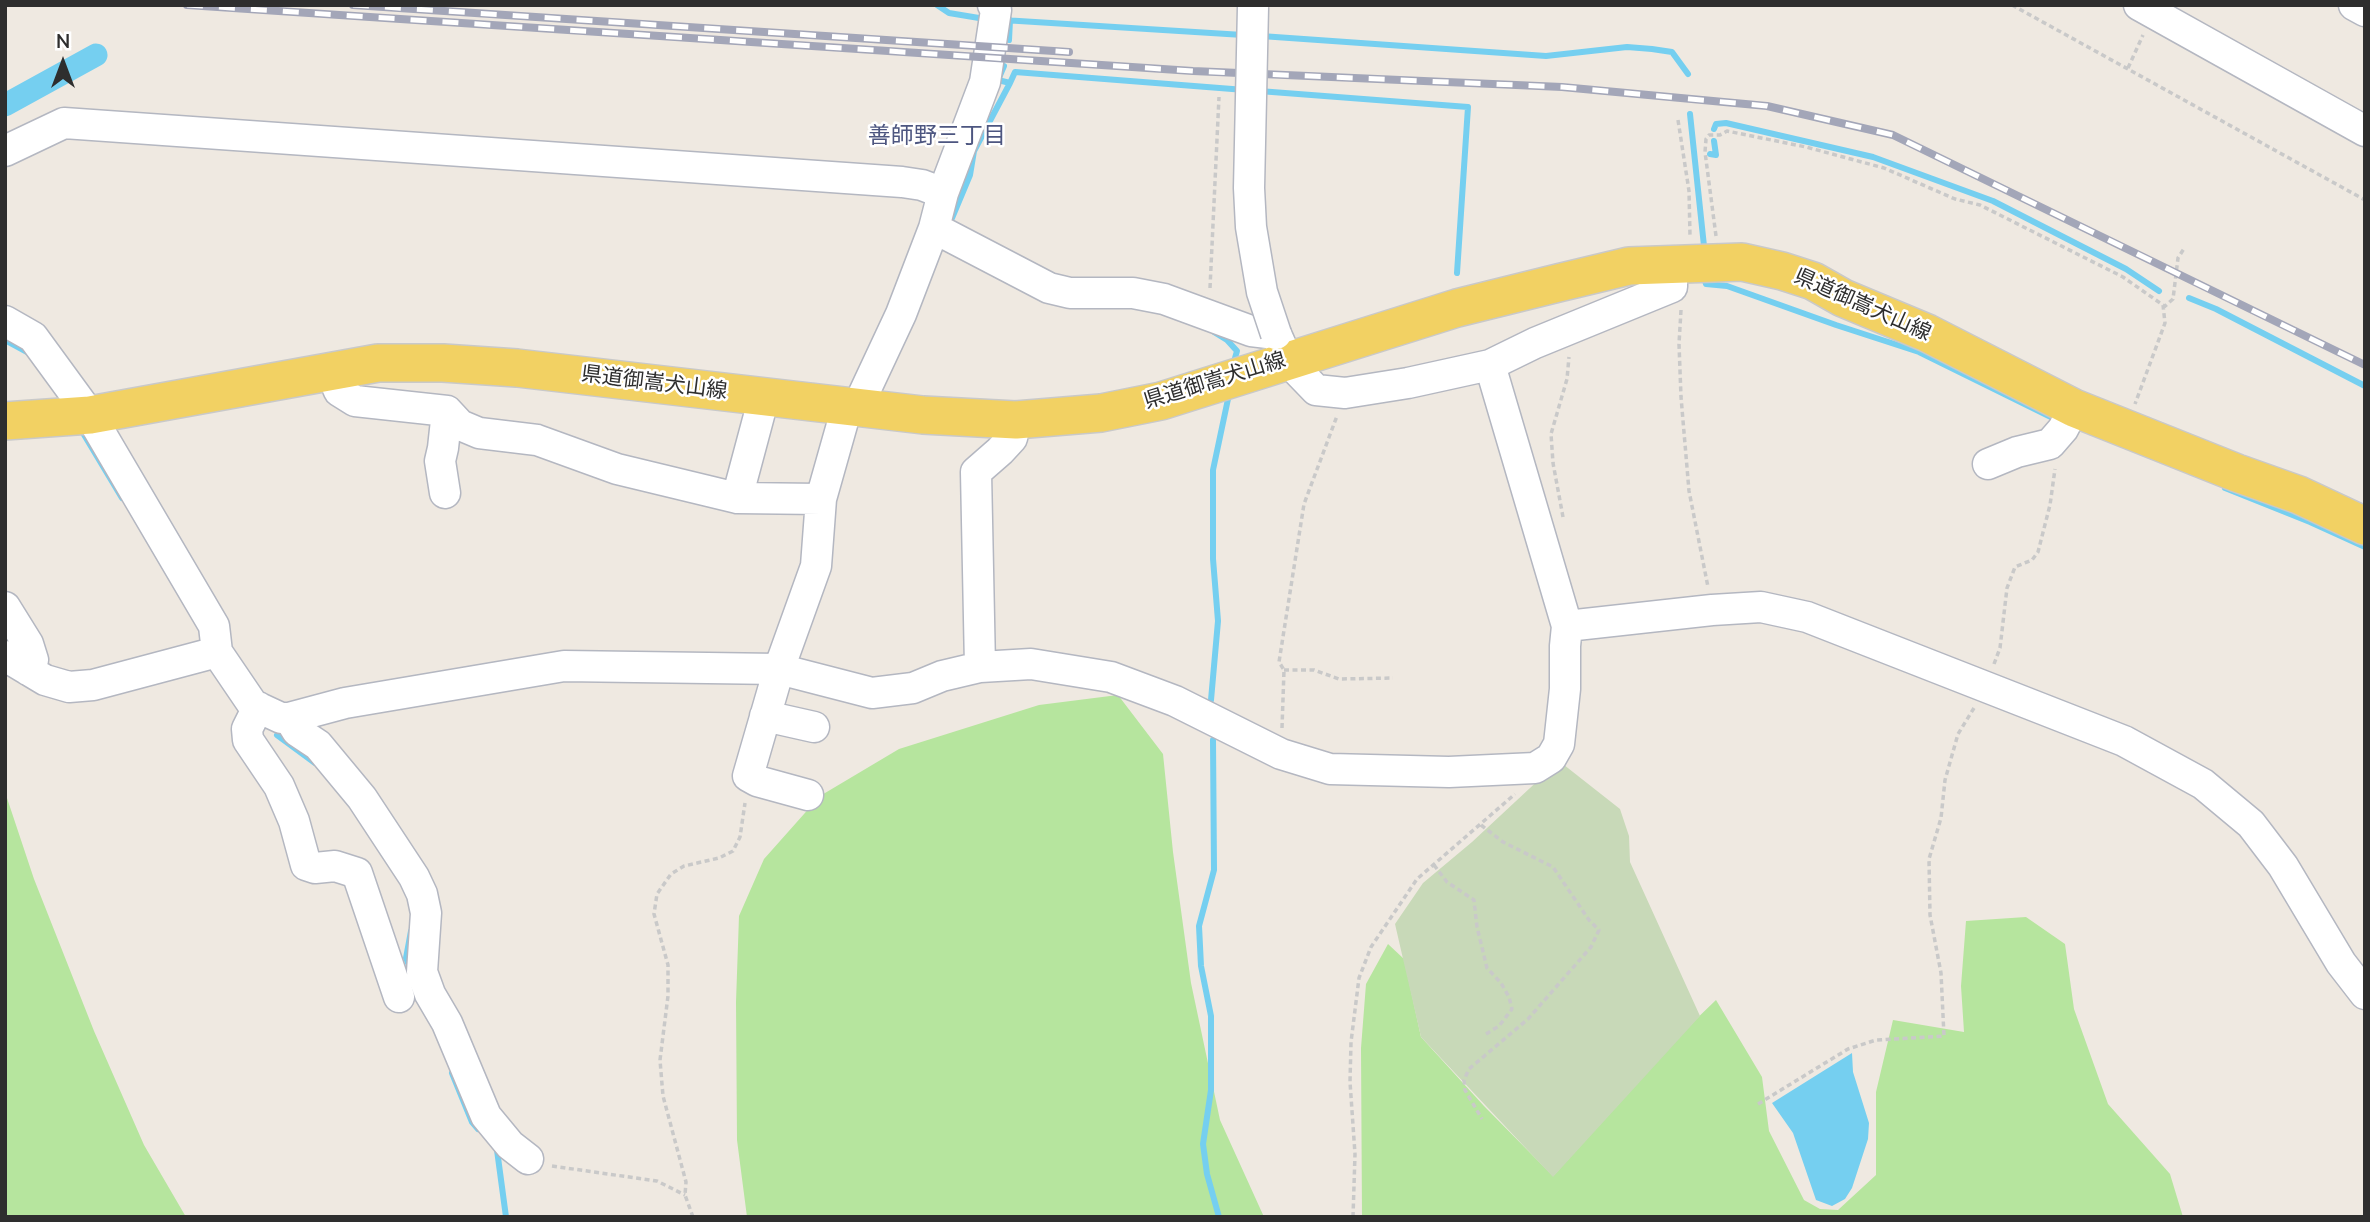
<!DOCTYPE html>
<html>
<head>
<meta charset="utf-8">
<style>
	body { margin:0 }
	#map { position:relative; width:2370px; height:1222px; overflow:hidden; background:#efe9e1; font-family:"Nunito Sans",sans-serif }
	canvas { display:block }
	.frame { position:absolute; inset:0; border:7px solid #2e2e2e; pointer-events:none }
	.north { position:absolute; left:28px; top:28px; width:70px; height:70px; -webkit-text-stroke:5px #fff; paint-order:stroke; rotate:0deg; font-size:19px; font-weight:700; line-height:28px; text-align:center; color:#2e2e2e }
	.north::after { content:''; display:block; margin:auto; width:24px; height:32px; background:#2e2e2e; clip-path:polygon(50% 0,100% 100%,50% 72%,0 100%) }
</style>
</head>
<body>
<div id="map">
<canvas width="2370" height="1222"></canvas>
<div class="frame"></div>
<div class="north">N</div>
</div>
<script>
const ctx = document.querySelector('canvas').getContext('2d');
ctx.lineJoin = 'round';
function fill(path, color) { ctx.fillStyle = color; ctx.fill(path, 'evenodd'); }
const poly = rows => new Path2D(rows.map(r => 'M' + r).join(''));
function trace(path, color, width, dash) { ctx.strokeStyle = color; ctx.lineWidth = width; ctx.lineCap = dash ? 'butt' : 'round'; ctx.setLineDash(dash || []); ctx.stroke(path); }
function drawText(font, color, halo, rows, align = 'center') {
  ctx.font = font + ' "Nunito Sans","Noto Sans JP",sans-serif'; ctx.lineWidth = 5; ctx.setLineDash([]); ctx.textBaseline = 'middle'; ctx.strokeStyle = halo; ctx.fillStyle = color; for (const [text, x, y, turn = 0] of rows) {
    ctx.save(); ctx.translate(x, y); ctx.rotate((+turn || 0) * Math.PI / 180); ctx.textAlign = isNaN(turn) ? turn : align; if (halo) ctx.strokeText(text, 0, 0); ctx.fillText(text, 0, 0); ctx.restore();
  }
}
fill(poly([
	[1118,695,1163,754,1173,852,1191,983,1220,1120,1264,1217,747,1217,737,1140,736,1002,739,916,764,859,820,796,899,749,1039,705],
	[5,792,34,879,94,1031,144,1145,186,1217,5,1217],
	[2026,917,2065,944,2074,1009,2108,1104,2170,1174,2183,1217,1362,1217,1361,1048,1366,984,1388,944,1404,959,1421,1037,1484,1106,1553,1176,1688,1027,1716,1000,1762,1077,1769,1131,1804,1200,1820,1209,1838,1210,1876,1175,1876,1092,1893,1020,1964,1032,1961,986,1966,921]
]), '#b6e59e');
fill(poly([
	[1559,761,1620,809,1629,836,1630,862,1700,1016,1553,1177,1421,1037,1395,924,1423,883,1472,842]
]), '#c8d9b8');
fill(poly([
	[1852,1053,1853,1072,1869,1123,1868,1139,1852,1188,1845,1199,1832,1206,1816,1200,1793,1133,1772,1103]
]), '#75cff0');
trace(poly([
	[937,5,949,13,985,19],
	[1003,20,1243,35],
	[1261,36,1546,56,1627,47,1652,49,1672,52,1688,74],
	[1009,40,1010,20],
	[1004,66,998,80,1010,83,1015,72,1245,90],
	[1259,91,1468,107,1457,273],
	[1690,114,1704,246],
	[1714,129,1716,124,1726,123,1873,157,1993,201,2126,269,2159,291],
	[1710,154,1716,155,1714,141],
	[952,218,970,175,974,151,1010,83],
	[1704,278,1706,284,1727,286,1836,325,1919,352,2059,421],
	[2189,298,2216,309,2365,386],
	[1214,332,1227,340,1237,351,1235,358],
	[5,340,29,353],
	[83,433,122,498],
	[2225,488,2310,522,2365,547],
	[1211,700,1218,621,1213,559,1213,470,1228,399],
	[277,735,315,763],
	[1213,740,1214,870,1199,926,1201,966,1211,1016,1211,1090,1203,1144,1207,1174,1219,1217],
	[410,968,406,958,411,931],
	[452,1073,472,1122,478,1129],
	[497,1150,506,1217]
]), '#75cff0', 6);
trace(poly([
	[5,105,96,55]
]), '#75cff0', 23);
const minor = poly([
	[2139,5,2365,131],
	[2354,5,2365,11],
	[5,151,64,123,902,182,922,185,943,193],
	[5,321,33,337,90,415,214,626,217,652],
	[1490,365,1535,343,1672,287,1672,263],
	[331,372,339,391,355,401,447,411,460,425,479,433,537,440,617,469,737,498,821,499],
	[857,408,901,314,934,228,943,193,985,82,996,10,993,5],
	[1988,464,2017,452,2050,444,2063,429,2074,408],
	[445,493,440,461,443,448,447,411],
	[737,498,764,397],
	[5,607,28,644,33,660,28,670],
	[1567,626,1712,610,1761,607,1807,617,2124,741,2203,784,2251,824,2283,866,2341,963,2365,994],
	[5,656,45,680,69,687,93,685,217,652,253,705,281,718,289,718,345,703,564,666,779,669,872,693,913,688,942,676,980,667,1031,664,1111,677,1175,701,1281,754,1330,769,1449,772,1535,768,1551,758,1559,744,1565,689,1565,646,1567,626,1490,365,1408,383,1345,393,1316,390,1288,361,1276,334,1251,331,1164,299,1133,293,1070,293,1049,288,934,228],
	[980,667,976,472,1000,451,1012,438,1016,420],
	[258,707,247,729,248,740,279,786,294,821,306,865,315,868,335,866,357,873,399,997],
	[765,716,814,727],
	[289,718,297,731,318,745,362,798,414,877,422,894,426,913,422,972,430,994,447,1023,486,1116,510,1145,528,1159],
	[808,795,757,781,748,776,779,669,816,566,821,499,847,407]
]);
const major = poly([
	[5,421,90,415,378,363,443,363,517,368,923,415,1016,420,1101,413,1161,401,1457,308,1558,283,1629,266,1742,262,1782,271,1813,281,1843,298,1927,333,2074,408,2237,473,2299,495,2365,526]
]);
trace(minor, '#b4b7c1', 33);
trace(major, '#c9c9c9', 40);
trace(poly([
	[2012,5,2365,200],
	[2128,68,2143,35],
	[1678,120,1689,191,1690,236],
	[1716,236,1705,152,1706,139,1709,135,1720,135,1727,131,1806,147,1884,168,1955,199,1980,205,2123,277,2163,305,2165,323,2135,404],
	[1210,288,1219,97],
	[2163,308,2173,299,2178,258,2185,247],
	[1681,310,1679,344,1681,397,1689,491,1708,587],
	[1563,517,1553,463,1551,434,1567,379,1569,357],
	[1994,664,2000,648,2007,588,2015,567,2032,560,2038,552,2050,505,2055,469],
	[1284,670,1314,670,1339,679,1393,678],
	[1282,728,1284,670,1279,662,1304,504,1337,416],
	[1481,825,1503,842,1553,867,1589,920,1599,930,1591,947,1528,1019,1469,1069,1464,1080,1465,1090,1482,1119],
	[1434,865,1447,882,1474,900,1477,927,1487,968,1501,983,1509,997,1512,1009,1499,1026,1486,1034],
	[1758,1104,1848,1049,1876,1040,1944,1036,1941,973,1930,915,1929,859,1941,818,1945,780,1958,734,1974,708],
	[552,1166,657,1181,685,1195],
	[693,1217,685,1195,686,1182,663,1096,660,1060,668,996,668,965,654,914,657,894,671,874,684,866,719,858,733,851,740,837,745,803],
	[1353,1217,1355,1154,1350,1082,1351,1042,1359,978,1371,947,1417,879,1515,794]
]), '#c9c9c9', 3.5, [5, 3.5]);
trace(minor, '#fff', 30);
trace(major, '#f2d163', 37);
const rail = poly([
	[187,5,1193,71,1562,87,1767,106,1893,135,2365,365],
	[353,5,1069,52]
]);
trace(rail, '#a3a6b8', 8);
trace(rail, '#fff', 5, [16]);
const minorBridge = poly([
	[1253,7,1249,188,1251,227,1262,292,1276,334]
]);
trace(minorBridge, '#b4b7c1', 33, []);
trace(minorBridge, '#fff', 30);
drawText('21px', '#2e2e2e', '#fff', [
	["県道御嵩犬山線",1862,306,24],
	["県道御嵩犬山線",1215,382,-17],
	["県道御嵩犬山線",654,384,7]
]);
drawText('23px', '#4d5680', '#fff', [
	["善師野三丁目",937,137]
]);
</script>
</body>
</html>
